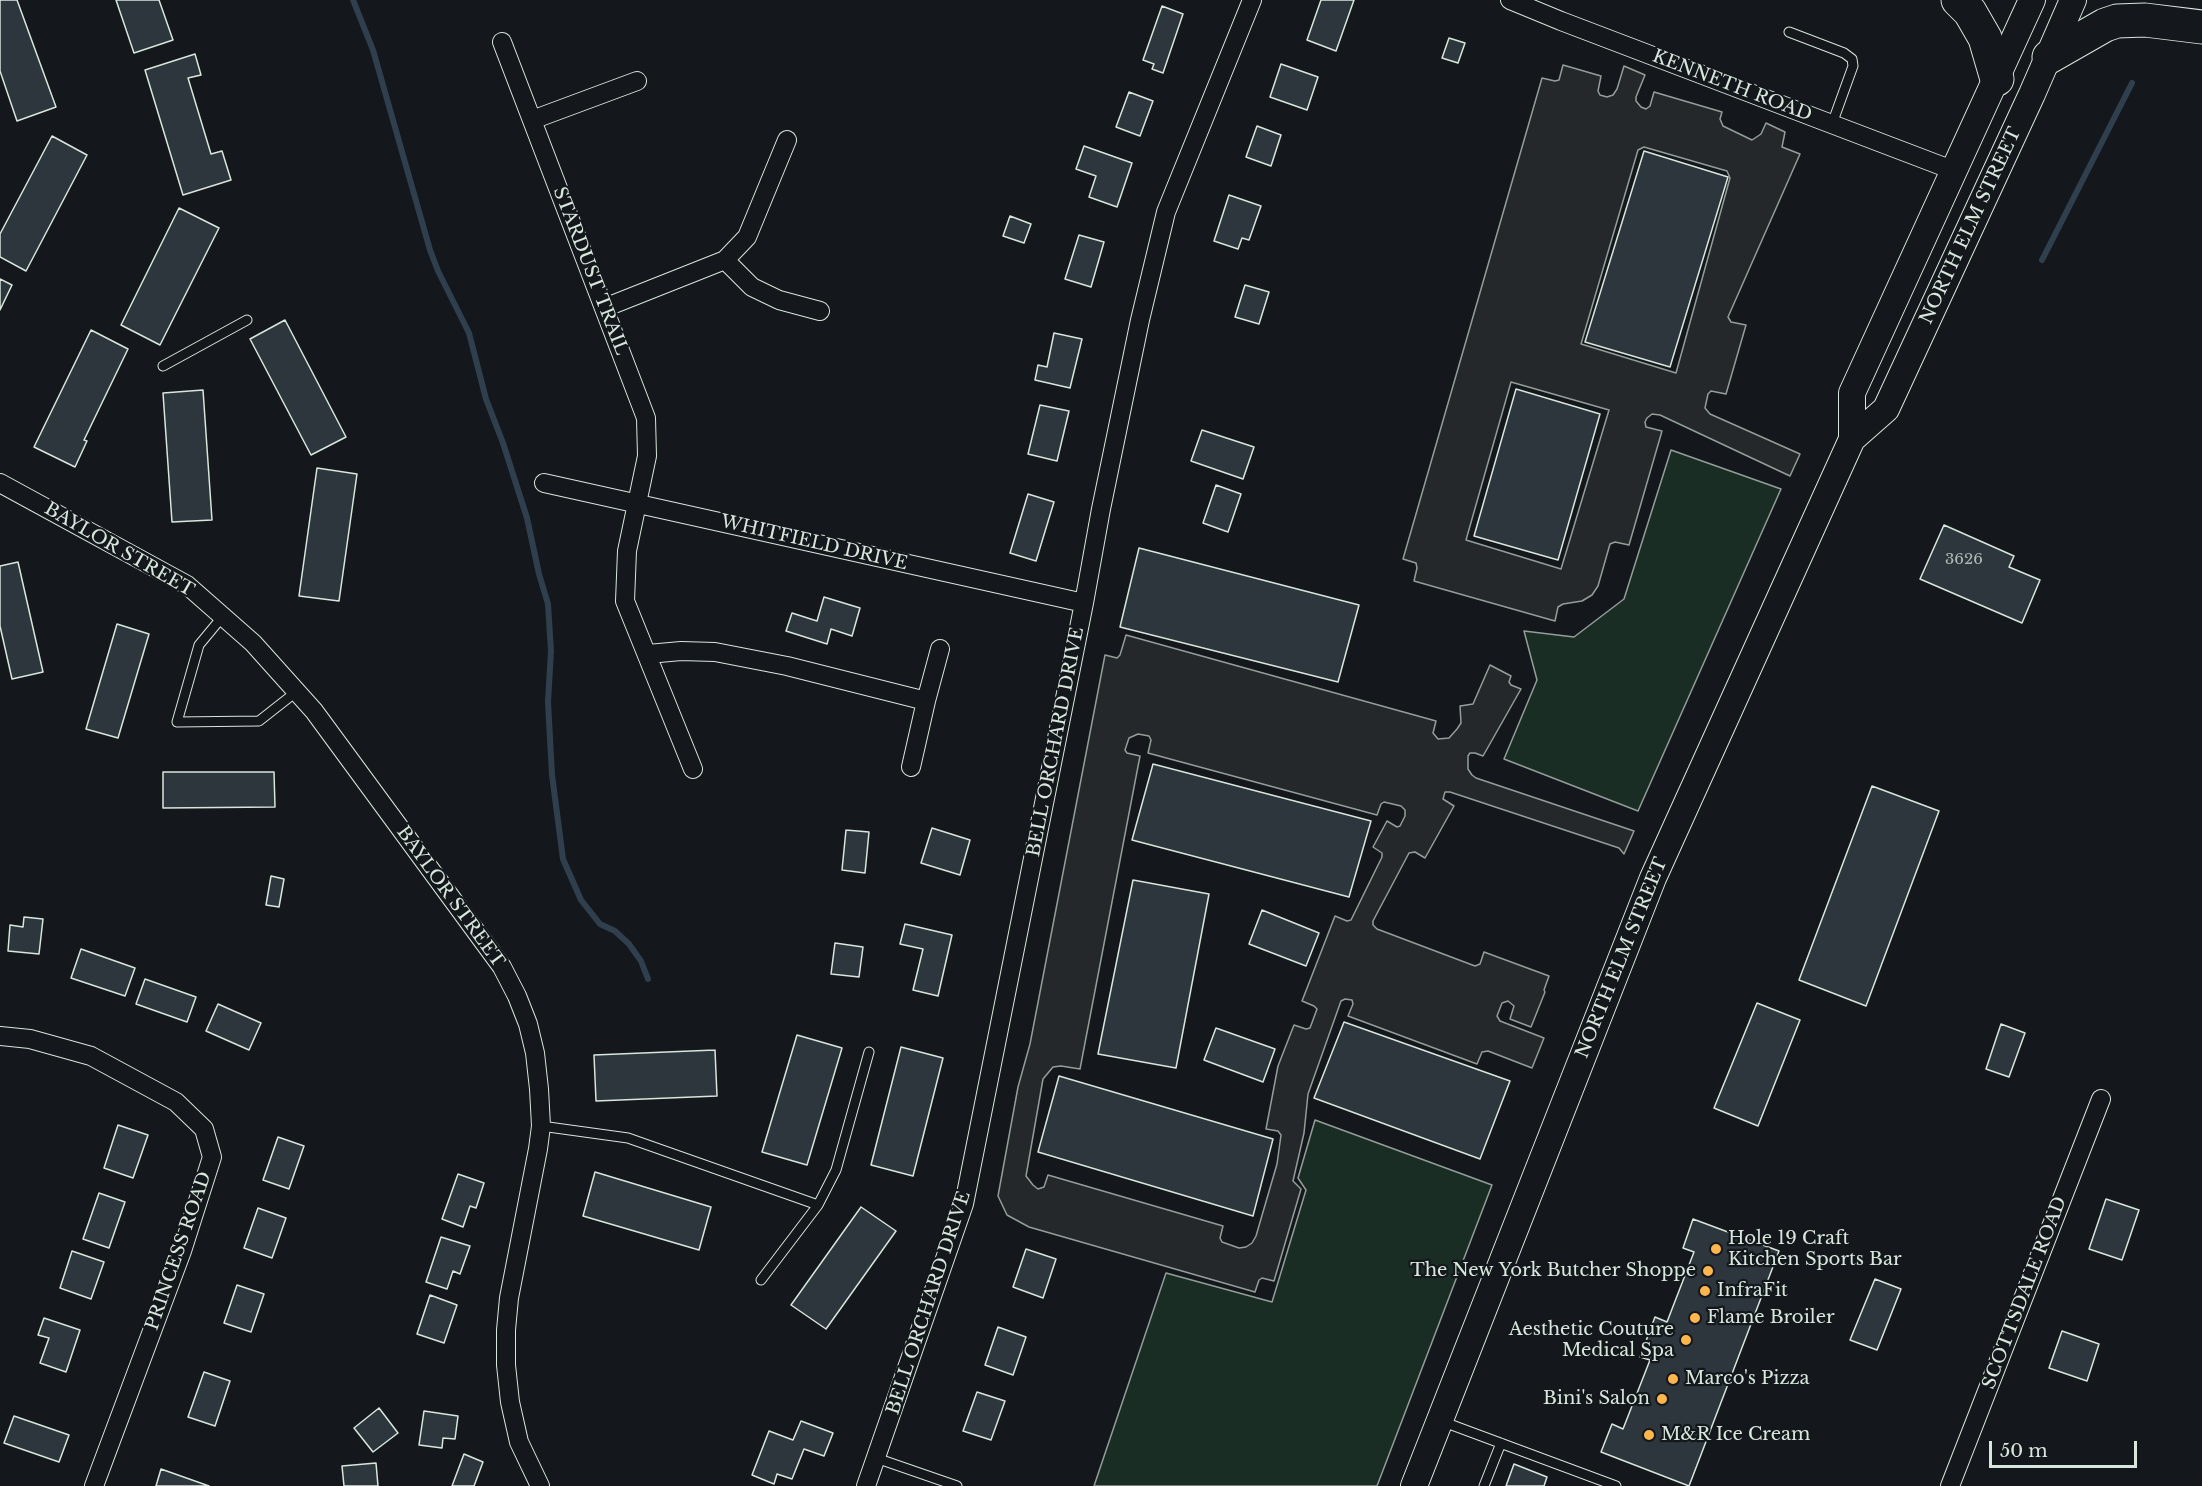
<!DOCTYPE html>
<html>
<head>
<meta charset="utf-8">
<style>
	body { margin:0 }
	#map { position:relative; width:2202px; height:1486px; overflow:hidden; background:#14181c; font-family:"Libre Baskerville",serif }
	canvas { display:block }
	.scale { position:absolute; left:1989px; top:1441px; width:148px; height:27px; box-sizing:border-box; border:3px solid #d8e6dc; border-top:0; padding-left:8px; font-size:18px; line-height:21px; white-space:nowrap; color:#d8e6dc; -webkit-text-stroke:4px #14181c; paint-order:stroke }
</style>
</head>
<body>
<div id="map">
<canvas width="2202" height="1486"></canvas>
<div class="scale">50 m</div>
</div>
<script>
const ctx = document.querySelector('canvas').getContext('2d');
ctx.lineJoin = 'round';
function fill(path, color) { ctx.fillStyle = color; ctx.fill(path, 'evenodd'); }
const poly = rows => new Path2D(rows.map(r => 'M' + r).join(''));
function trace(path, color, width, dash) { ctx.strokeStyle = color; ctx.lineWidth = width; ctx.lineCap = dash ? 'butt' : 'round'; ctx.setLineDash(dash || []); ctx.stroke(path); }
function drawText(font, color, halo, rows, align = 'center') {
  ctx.font = font + ' "Libre Baskerville",serif'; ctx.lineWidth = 4.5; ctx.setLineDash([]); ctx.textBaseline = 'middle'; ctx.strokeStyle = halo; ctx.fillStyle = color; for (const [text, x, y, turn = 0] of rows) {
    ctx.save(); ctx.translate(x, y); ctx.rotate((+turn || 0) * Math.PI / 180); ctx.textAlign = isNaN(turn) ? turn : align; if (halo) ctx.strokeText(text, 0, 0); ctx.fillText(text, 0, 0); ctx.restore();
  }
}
const green = poly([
	[1671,450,1781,489,1638,811,1504,759,1537,680,1524,631,1574,637,1624,599,1671,450],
	[1315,1120,1492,1185,1377,1486,1094,1486,1166,1273,1272,1302,1306,1190,1298,1178,1315,1120]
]);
fill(green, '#1a2d24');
trace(green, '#939e99', 1.5);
const parking = poly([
	[1563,65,1601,76,1598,91,1600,95,1607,97,1613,95,1617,89,1624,66,1645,75,1636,97,1636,101,1641,107,1646,109,1650,106,1654,92,1722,112,1720,119,1723,126,1752,140,1761,134,1766,123,1785,132,1782,147,1800,154,1728,317,1731,322,1746,325,1726,394,1711,391,1708,394,1705,408,1710,414,1800,454,1790,476,1660,415,1652,414,1647,418,1645,422,1646,427,1662,431,1629,545,1615,542,1610,544,1598,586,1592,595,1582,601,1563,604,1558,607,1555,621,1414,581,1417,568,1416,563,1403,559,1542,78,1555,81,1559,80,1563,65],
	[1644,147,1727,171,1730,178,1676,373,1581,344,1638,150,1644,147],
	[1511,382,1609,410,1561,569,1466,540,1511,382],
	[1126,635,1436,721,1433,733,1438,739,1449,738,1457,729,1461,723,1460,706,1473,704,1490,665,1511,676,1509,682,1511,685,1521,689,1483,756,1475,753,1470,753,1468,756,1468,769,1472,775,1476,778,1634,831,1624,854,1619,848,1450,792,1445,792,1443,799,1454,806,1425,858,1415,852,1409,853,1373,921,1373,925,1377,929,1475,966,1480,964,1484,952,1549,976,1544,990,1545,992,1531,1027,1510,1019,1514,1006,1508,1001,1502,1003,1497,1016,1500,1021,1544,1038,1532,1068,1488,1051,1482,1052,1477,1064,1348,1016,1353,1004,1352,1000,1345,999,1341,1001,1308,1094,1304,1133,1293,1181,1301,1189,1274,1281,1262,1278,1259,1280,1255,1292,1029,1227,1007,1215,998,1196,1018,1087,1030,1044,1105,655,1117,658,1120,655,1126,635],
	[1138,734,1149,736,1151,740,1148,753,1377,815,1381,804,1384,802,1401,806,1405,810,1405,816,1400,826,1397,827,1387,821,1373,847,1382,853,1382,857,1351,920,1347,921,1335,916,1302,1001,1314,1006,1317,1009,1310,1028,1306,1029,1294,1025,1278,1066,1266,1129,1278,1131,1281,1135,1277,1164,1256,1236,1252,1243,1246,1247,1239,1248,1222,1242,1220,1238,1223,1226,1048,1175,1044,1187,1038,1189,1033,1185,1026,1176,1043,1079,1053,1067,1061,1066,1080,1069,1140,756,1127,753,1125,750,1129,738,1138,734]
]);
fill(parking, '#24282b');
trace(parking, '#939e99', 1.5);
trace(poly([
	[353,0,373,50,430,250,438,271,469,333,486,399,503,443,527,518,539,574,548,604,551,651,548,702,552,775,563,859,581,900,600,924,615,931,629,944,641,961,648,979],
	[2042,260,2132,83]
]), '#2f3f4d', 6);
const building = poly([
	[0,0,17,0,56,107,17,121,0,71,0,0],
	[116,0,159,0,173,40,134,53,116,0],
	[1321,0,1354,0,1336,51,1307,40,1321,0],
	[1162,6,1183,14,1163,73,1152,69,1154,64,1143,60,1162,6],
	[1449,38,1465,43,1458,63,1442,58,1449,38],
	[195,54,201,75,188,78,211,154,222,151,231,180,183,195,145,70,195,54],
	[1281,64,1318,77,1307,110,1270,97,1281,64],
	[1129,92,1153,101,1140,136,1116,127,1129,92],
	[1257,126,1281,135,1271,166,1246,157,1257,126],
	[52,136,87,155,26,271,0,257,0,234,52,136],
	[1084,146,1132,163,1117,207,1089,197,1096,176,1076,169,1084,146],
	[1644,151,1728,177,1670,367,1585,342,1644,151],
	[1229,195,1261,206,1249,240,1242,238,1238,249,1214,241,1229,195],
	[179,208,219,228,160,345,121,325,179,208],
	[1010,216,1031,224,1024,243,1003,236,1010,216],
	[1079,235,1104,242,1091,287,1065,279,1079,235],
	[0,279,12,285,0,310,0,279],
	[1245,285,1269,292,1259,324,1235,317,1245,285],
	[285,320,346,437,311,455,250,339,285,320],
	[91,330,128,349,84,440,87,441,75,467,34,447,91,330],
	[1054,333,1082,339,1070,388,1035,380,1038,365,1047,367,1054,333],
	[1516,389,1600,414,1558,560,1474,536,1516,389],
	[203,390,212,520,172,522,163,393,203,390],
	[1040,405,1069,411,1057,461,1028,454,1040,405],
	[1202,430,1254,447,1243,479,1191,461,1202,430],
	[317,468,357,474,339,601,299,596,317,468],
	[1216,485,1241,494,1228,532,1203,523,1216,485],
	[1028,494,1054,502,1036,561,1010,553,1028,494],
	[1944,525,2014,556,2009,567,2040,580,2022,623,1920,579,1944,525],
	[1139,548,1359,605,1338,682,1120,627,1139,548],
	[18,562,43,672,12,679,0,626,0,566,18,562],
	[824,597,860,608,852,636,831,629,827,644,786,631,792,613,817,621,824,597],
	[117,624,149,634,118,738,86,729,117,624],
	[1153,764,1371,821,1349,897,1132,840,1153,764],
	[163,772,274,772,275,807,163,808,163,772],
	[1872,786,1939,811,1866,1006,1799,980,1872,786],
	[932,828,970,840,960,875,921,863,932,828],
	[846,830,869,832,865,873,842,870,846,830],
	[271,876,284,879,279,907,266,905,271,876],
	[1133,880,1209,894,1176,1068,1098,1054,1133,880],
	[1262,910,1319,933,1306,966,1249,944,1262,910],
	[24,917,43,919,39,954,8,951,10,925,23,927,24,917],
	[905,924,952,935,938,996,913,990,923,949,900,944,905,924],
	[835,943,863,947,859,977,831,974,835,943],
	[81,949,135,968,125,996,71,978,81,949],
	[145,979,196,997,187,1022,136,1004,145,979],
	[1757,1003,1800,1020,1758,1126,1714,1108,1757,1003],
	[218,1004,261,1023,249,1050,206,1031,218,1004],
	[1344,1022,1510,1081,1480,1159,1314,1098,1344,1022],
	[2001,1024,2025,1033,2009,1077,1986,1069,2001,1024],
	[1216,1028,1275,1049,1263,1082,1204,1060,1216,1028],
	[797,1035,842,1048,807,1165,762,1152,797,1035],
	[901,1047,943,1058,913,1176,871,1165,901,1047],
	[715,1050,717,1096,596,1101,594,1055,715,1050],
	[1059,1076,1273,1139,1253,1216,1038,1152,1059,1076],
	[118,1125,148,1135,133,1178,104,1168,118,1125],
	[278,1137,304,1146,289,1189,263,1180,278,1137],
	[595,1172,711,1207,699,1250,583,1216,595,1172],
	[458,1174,484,1183,476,1208,470,1206,463,1227,442,1219,458,1174],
	[99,1193,125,1202,109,1248,83,1239,99,1193],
	[2106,1199,2139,1210,2122,1260,2089,1249,2106,1199],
	[861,1207,896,1231,826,1329,791,1305,861,1207],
	[258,1208,286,1218,272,1258,244,1248,258,1208],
	[1693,1219,1779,1251,1689,1486,1601,1452,1612,1424,1623,1429,1650,1360,1640,1357,1655,1317,1667,1322,1694,1252,1683,1248,1693,1219],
	[441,1237,470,1246,460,1274,453,1271,447,1289,426,1282,441,1237],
	[1026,1249,1056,1259,1043,1298,1013,1287,1026,1249],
	[72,1251,104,1262,91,1299,60,1288,72,1251],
	[1875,1279,1901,1289,1877,1350,1850,1340,1875,1279],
	[237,1285,264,1294,251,1332,224,1323,237,1285],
	[430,1295,457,1305,444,1343,417,1334,430,1295],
	[44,1318,80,1330,66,1372,40,1363,49,1338,38,1335,44,1318],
	[998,1327,1026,1337,1013,1375,985,1365,998,1327],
	[2062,1331,2099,1344,2087,1381,2049,1368,2062,1331],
	[204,1372,230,1381,215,1426,188,1417,204,1372],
	[977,1392,1005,1401,991,1440,963,1431,977,1392],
	[379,1408,398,1433,373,1452,354,1428,379,1408],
	[424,1411,458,1416,455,1439,443,1438,442,1448,419,1445,424,1411],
	[14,1416,69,1435,59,1462,4,1443,14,1416],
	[801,1421,833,1433,824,1456,804,1449,792,1479,777,1474,774,1484,752,1475,769,1431,793,1440,801,1421],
	[464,1454,483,1462,474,1486,452,1486,464,1454],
	[376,1463,378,1486,344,1486,342,1466,376,1463],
	[1514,1464,1547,1477,1544,1486,1506,1486,1514,1464],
	[161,1469,209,1486,156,1486,161,1469]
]);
fill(building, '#2c363c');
trace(building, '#d8e6dc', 1.5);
const service = poly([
	[1789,32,1844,53,1852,59,1853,66,1832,124],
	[163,366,247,320],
	[223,616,199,645,177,722,259,721,296,692],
	[541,1126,628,1138,818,1205,836,1170,869,1052],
	[761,1280,818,1205],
	[1441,1421,1616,1486],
	[876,1458,957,1486],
	[1484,1486,1501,1443]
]);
const minor = poly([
	[1510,0,1561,21,1955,171],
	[502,42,646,418,647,456,627,551,625,601,693,769],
	[532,120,637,81],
	[725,260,752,287,779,300,820,311],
	[604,308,725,260,747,237,787,140],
	[0,483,187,585,253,643,314,711,502,967,517,996,528,1024,535,1053,539,1089,541,1126,538,1149,509,1298,506,1330,506,1365,510,1402,519,1442,540,1486],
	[544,483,1084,603],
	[648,654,681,651,715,652,787,666,926,701,911,767],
	[926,701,940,649],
	[0,1036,30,1039,91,1056,176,1102,204,1129,212,1157,182,1251,94,1486],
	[866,1486,964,1204,1084,603,1101,509,1140,320,1166,212,1252,0],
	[1950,1486,2101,1099]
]);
const secondary = poly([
	[1852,439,1886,409,2032,94,2073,0],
	[1414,1486,1653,878,1852,439,1852,393,2032,0]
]);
const motorway = poly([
	[1958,0,1970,12,1985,38,1997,79],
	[2049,57,2105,25,2117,21,2145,20,2202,27]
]);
trace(service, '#d8e6dc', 11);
trace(minor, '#d8e6dc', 20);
trace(secondary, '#d8e6dc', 28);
trace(motorway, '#d8e6dc', 35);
trace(service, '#14181c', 9);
trace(minor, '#14181c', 18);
trace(secondary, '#14181c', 26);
trace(motorway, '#14181c', 33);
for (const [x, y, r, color] of [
	[1716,1249,6,"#ffb74d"],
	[1708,1271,6,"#ffb74d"],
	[1705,1291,6,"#ffb74d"],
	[1695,1318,6,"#ffb74d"],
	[1686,1340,6,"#ffb74d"],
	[1673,1379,6,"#ffb74d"],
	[1662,1399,6,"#ffb74d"],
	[1649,1435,6,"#ffb74d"]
]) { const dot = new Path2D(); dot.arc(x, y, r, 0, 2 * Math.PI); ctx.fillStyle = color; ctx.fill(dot); trace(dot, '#14181c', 2); }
drawText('15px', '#adbab4', null, [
	["3626",1964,560]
]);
drawText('18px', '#d8e6dc', '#14181c', [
	["KENNETH ROAD",1732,86,21],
	["NORTH ELM STREET",1971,226,-65],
	["STARDUST TRAIL",590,271,69],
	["WHITFIELD DRIVE",814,543,13],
	["BAYLOR STREET",119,550,30],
	["BELL ORCHARD DRIVE",1056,742,-79],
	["BAYLOR STREET",450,897,54],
	["NORTH ELM STREET",1622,958,-68],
	["PRINCESS ROAD",179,1251,-71],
	["SCOTTSDALE ROAD",2025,1293,-69],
	["BELL ORCHARD DRIVE",929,1303,-72]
]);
drawText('18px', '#d8e6dc', '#14181c', [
	["Hole 19 Craft",1728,1239],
	["Kitchen Sports Bar",1728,1260],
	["The New York Butcher Shoppe",1696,1271,"right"],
	["InfraFit",1717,1291],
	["Flame Broiler",1707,1318],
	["Aesthetic Couture",1674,1330,"right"],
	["Medical Spa",1674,1351,"right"],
	["Marco's Pizza",1685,1379],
	["Bini's Salon",1650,1399,"right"],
	["M&R Ice Cream",1661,1435]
], 'left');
</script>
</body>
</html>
